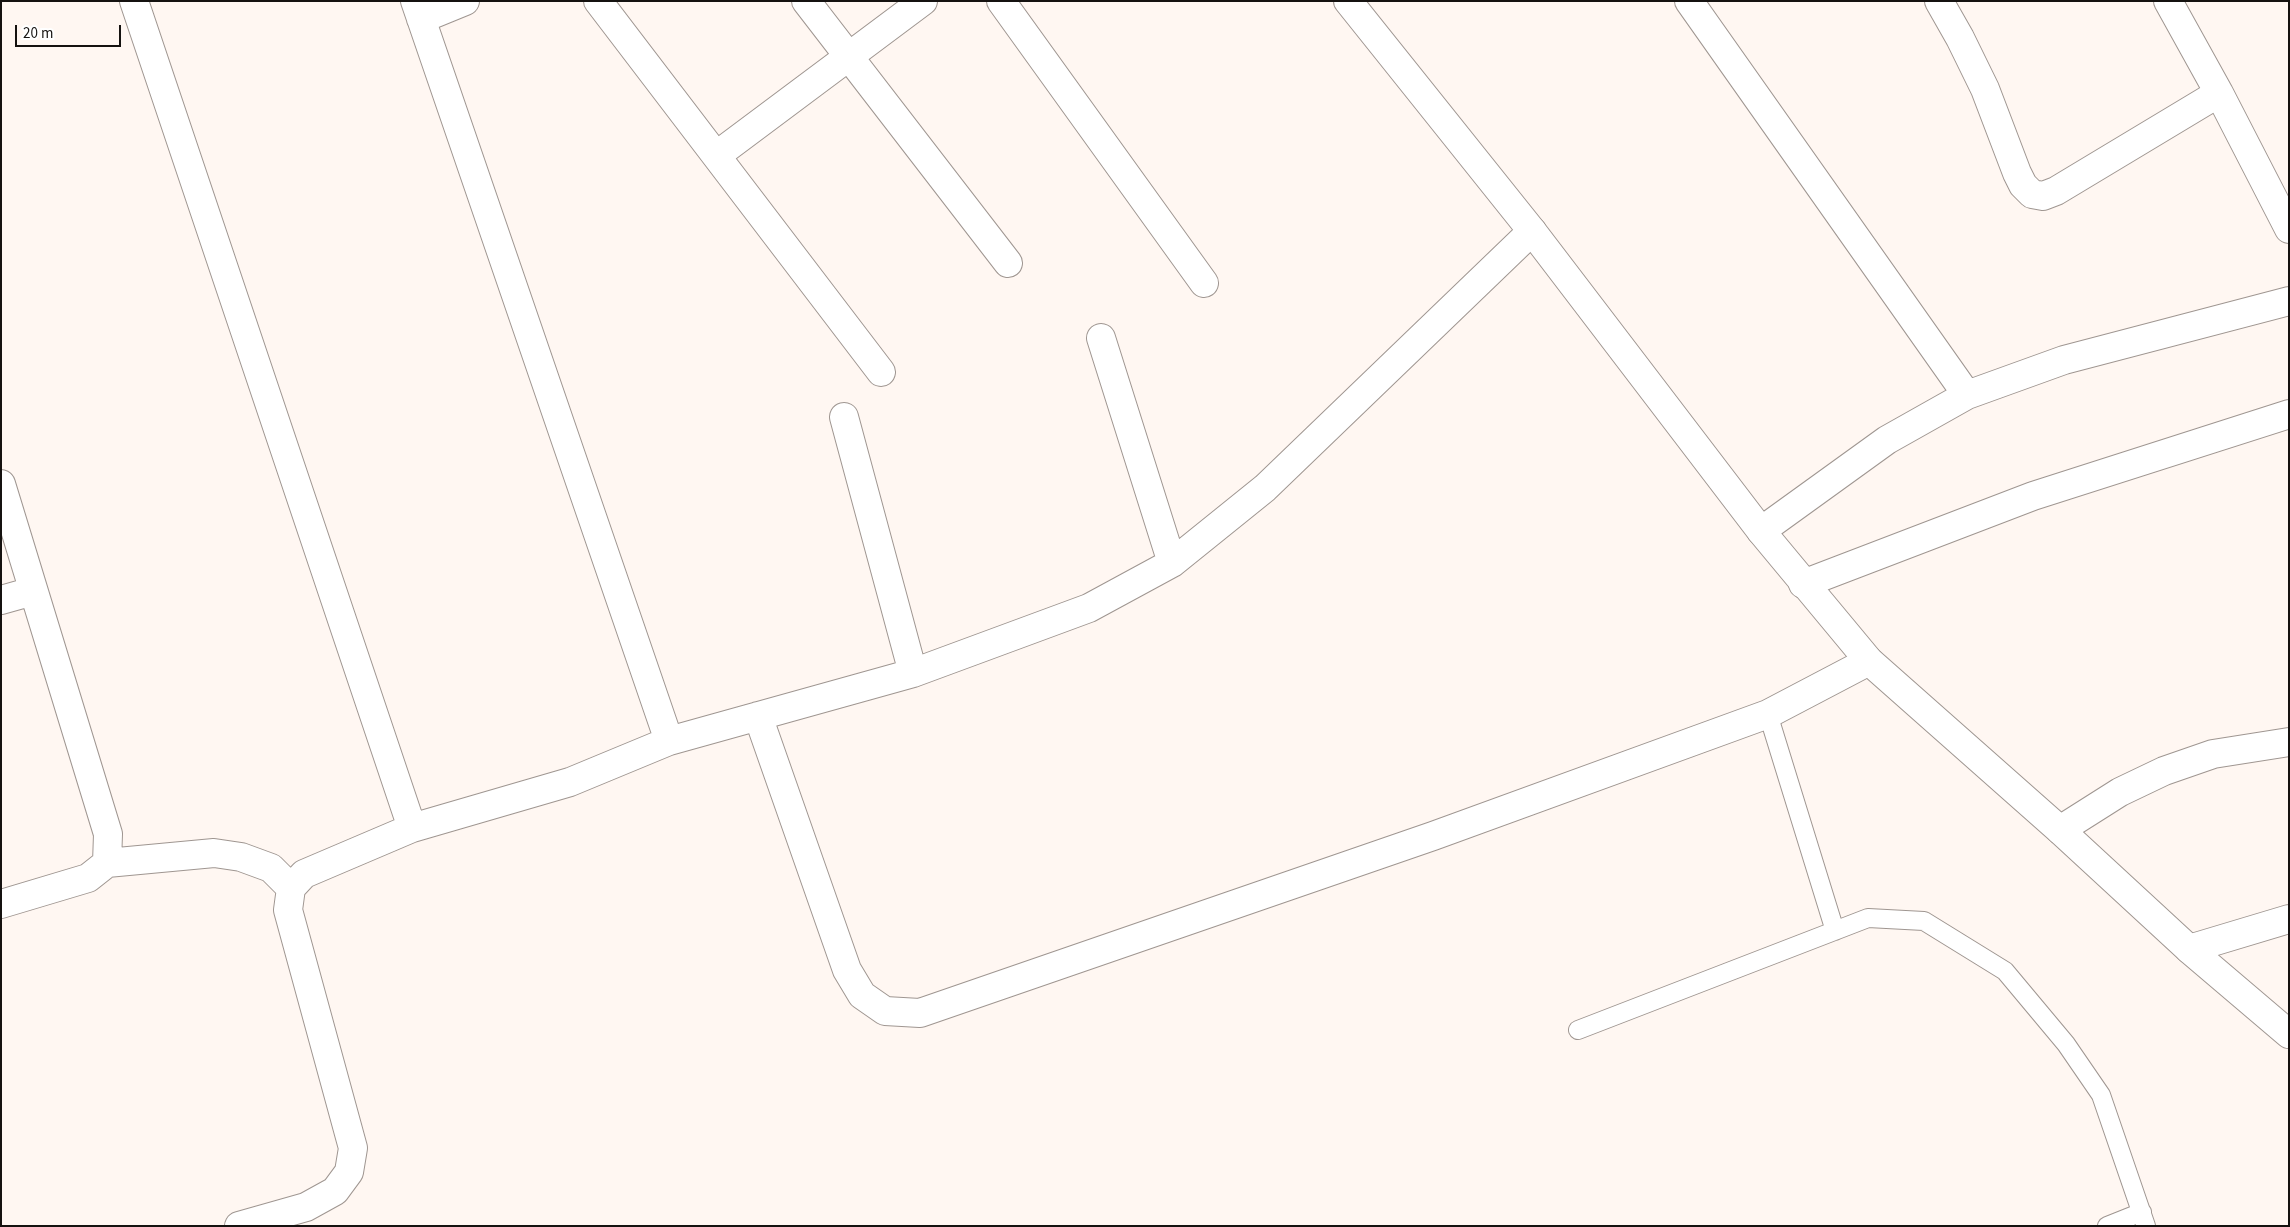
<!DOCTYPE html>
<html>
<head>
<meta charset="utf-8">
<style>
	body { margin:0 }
	#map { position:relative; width:2290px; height:1227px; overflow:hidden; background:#fff7f2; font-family:"Source Sans 3",sans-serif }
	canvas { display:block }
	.frame { position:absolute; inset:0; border:2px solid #151210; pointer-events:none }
	.scale { position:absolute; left:15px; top:25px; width:106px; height:22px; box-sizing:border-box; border:2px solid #151210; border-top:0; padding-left:6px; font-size:15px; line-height:18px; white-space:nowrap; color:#151210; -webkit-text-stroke:4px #fff; paint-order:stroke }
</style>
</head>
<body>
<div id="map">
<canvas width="2290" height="1227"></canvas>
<div class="frame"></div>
<div class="scale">20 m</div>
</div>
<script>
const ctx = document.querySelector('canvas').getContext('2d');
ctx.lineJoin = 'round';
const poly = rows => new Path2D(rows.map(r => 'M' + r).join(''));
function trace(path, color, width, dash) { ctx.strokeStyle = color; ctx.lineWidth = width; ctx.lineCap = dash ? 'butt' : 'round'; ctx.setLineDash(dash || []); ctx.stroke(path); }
const service = poly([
	[1768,714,1835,931],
	[1578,1030,1868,918,1924,921,2005,971,2066,1044,2101,1095,2146,1226],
	[2107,1226,2142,1212]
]);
const minor = poly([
	[134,1,412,828],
	[415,1,669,741],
	[598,1,881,372],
	[806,1,1008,263],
	[1001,1,1204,283],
	[1689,1,1967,395],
	[1939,1,1960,38,1985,89,2017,173,2023,185,2032,194,2043,196,2056,191,2219,93],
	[2168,1,2219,93,2289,229],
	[421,19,465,1],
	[717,155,923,1],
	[1101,338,1172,563],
	[844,417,913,673],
	[1,484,108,834,107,863,88,878,1,904],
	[1761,531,1887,440,1967,395,2064,360,2289,301],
	[1803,584,2033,496,2289,414],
	[1,600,33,591],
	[758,716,847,970,862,995,885,1011,920,1013,1433,836,1768,714,1869,661],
	[2060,830,2120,792,2164,771,2213,754,2289,742],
	[107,863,214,853,241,857,271,868,291,888],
	[2189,949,2289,919],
	[239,1226,306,1207,335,1191,349,1172,353,1148,288,910,291,888,304,874,412,828,570,782,669,741,913,673,1089,608,1172,563,1265,488,1532,231]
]);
const tertiary = poly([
	[1348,1,1532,231,1761,531,1869,661,2060,830,2189,949,2289,1034]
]);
trace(service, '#9f9691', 20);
trace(minor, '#9f9691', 30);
trace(tertiary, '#9f9691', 30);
trace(service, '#fff', 18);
trace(minor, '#fff', 28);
trace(tertiary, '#fff', 28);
</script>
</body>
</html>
